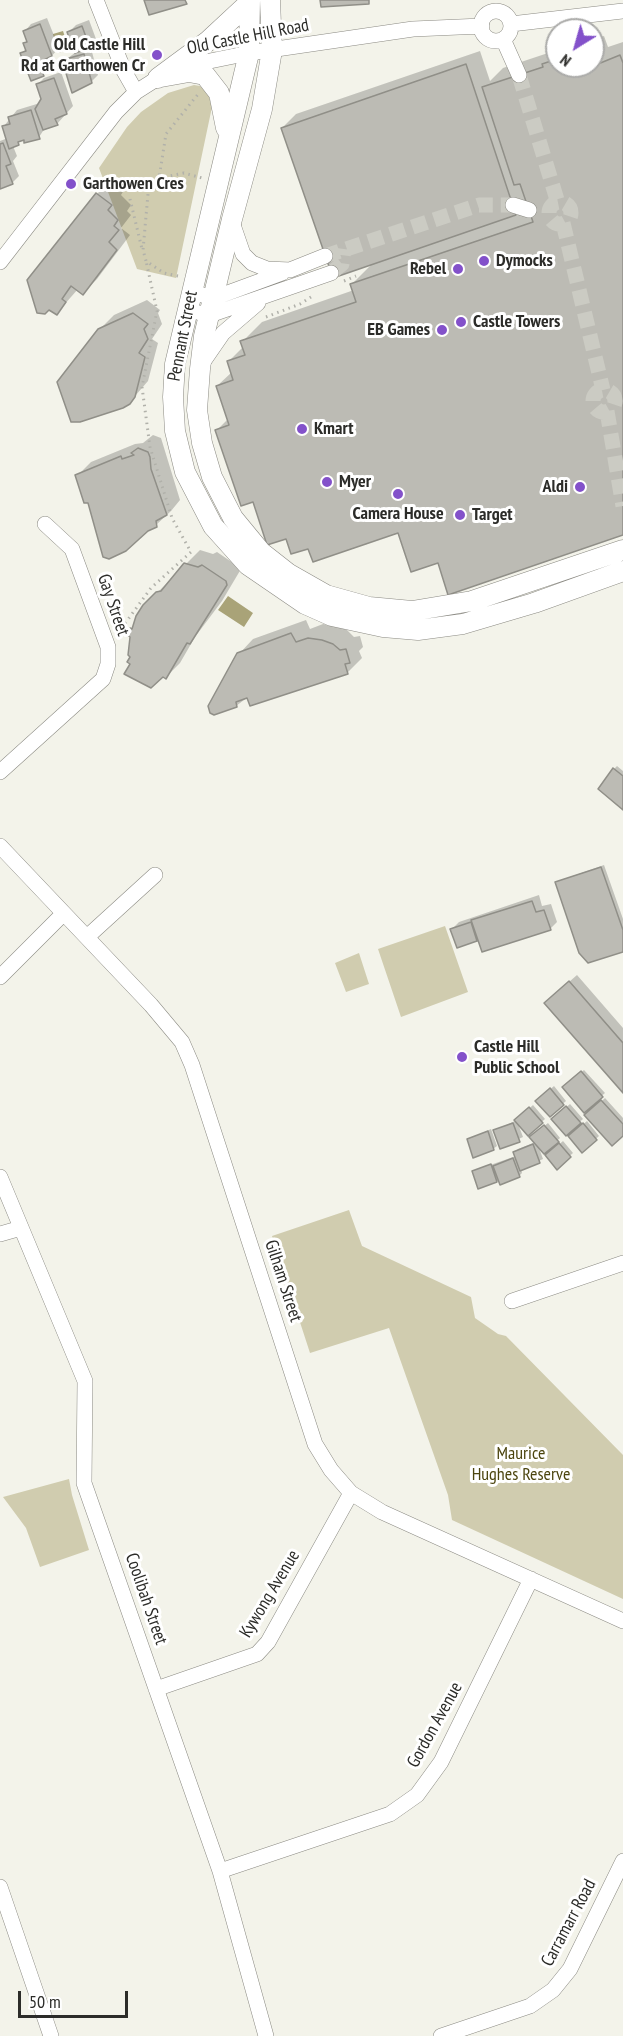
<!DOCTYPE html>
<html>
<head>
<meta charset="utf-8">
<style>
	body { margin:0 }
	#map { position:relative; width:623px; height:2036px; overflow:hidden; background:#f3f3ea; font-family:"PT Sans Narrow",sans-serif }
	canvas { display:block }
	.north { position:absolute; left:545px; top:18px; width:60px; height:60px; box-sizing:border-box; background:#fff; border:2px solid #ababa9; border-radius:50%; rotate:217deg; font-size:16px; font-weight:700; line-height:24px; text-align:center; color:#2c2c29 }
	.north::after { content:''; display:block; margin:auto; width:21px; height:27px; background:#8351ca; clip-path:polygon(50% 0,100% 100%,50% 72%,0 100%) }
	.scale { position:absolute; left:18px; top:1991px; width:110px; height:27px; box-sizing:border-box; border:3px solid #2c2c29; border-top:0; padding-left:8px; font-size:18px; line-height:21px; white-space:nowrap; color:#2c2c29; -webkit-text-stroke:4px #fff; paint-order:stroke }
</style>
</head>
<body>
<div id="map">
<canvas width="623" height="2036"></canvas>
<div class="north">N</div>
<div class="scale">50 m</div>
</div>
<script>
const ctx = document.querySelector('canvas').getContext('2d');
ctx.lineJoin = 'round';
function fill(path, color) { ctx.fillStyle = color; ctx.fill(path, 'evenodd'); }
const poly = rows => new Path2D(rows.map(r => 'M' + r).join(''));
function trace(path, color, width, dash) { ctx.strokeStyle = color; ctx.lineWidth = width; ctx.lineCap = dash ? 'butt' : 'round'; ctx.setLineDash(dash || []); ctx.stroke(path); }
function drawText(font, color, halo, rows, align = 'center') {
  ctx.font = font + ' "PT Sans Narrow",sans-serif'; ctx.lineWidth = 6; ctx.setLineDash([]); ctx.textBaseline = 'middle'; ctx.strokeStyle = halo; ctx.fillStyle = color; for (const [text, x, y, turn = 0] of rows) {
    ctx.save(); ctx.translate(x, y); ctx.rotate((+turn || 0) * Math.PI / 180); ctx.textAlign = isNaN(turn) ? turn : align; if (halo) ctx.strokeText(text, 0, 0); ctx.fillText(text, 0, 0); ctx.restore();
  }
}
fill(poly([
	[194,85,200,86,208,93,212,107,176,278,137,269,99,168,127,127,141,112,168,93],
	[445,926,468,992,401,1017,378,949],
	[359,953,369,984,346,992,335,963],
	[349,1210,362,1246,471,1297,475,1318,498,1334,506,1336,623,1455,623,1599,452,1520,448,1495,389,1328,310,1353,272,1236],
	[69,1479,72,1495,89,1550,40,1567,26,1528,3,1497]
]), '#d0ccaf');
fill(poly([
	[63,31,69,49,59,53,53,34],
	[228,596,253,613,244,627,218,610]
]), '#a9a378');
fill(poly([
	[47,18,59,48,47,61,50,68,43,75,22,53,27,48,25,44,28,41,25,31,31,24],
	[89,20,96,39,86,50,91,48,98,75,91,82,64,61,76,52,69,32,76,25],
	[604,36,608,47,623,42,623,534,439,561,399,531,309,547,287,538,254,500,216,431,228,419,217,386,232,372,228,362,243,347,242,342,262,322,354,290,352,284,373,263,282,128,296,114,480,51,490,81,503,68,557,50,557,66,593,66,593,40],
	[528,201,531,211,511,217],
	[61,72,73,106,57,124,45,128,39,137,25,138,13,146,17,156,13,161,19,176,12,183,0,188,0,141,8,138,4,126,17,110,40,103,43,99,37,85,44,78],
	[111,180,124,190,121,195,131,205,127,211,131,215,121,228,130,235,97,279,83,293,78,289,57,313,49,308,97,194],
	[147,300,160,310,158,313,162,324,152,339,158,343,148,381,129,403,99,330,114,315],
	[153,435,161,438,180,500,171,511,156,525,89,501,77,476,91,462,135,444,143,443],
	[200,550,213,554,217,552,239,567,241,569,222,601,195,637,180,663,166,677,131,664,131,629,144,606],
	[306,620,310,629,323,624,336,626,347,630,354,637,360,636,363,647,359,651,362,658,348,672,251,704,248,697,236,706,215,713,239,654,253,639],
	[617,766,623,771,623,808,614,769],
	[604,865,623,919,623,950,556,882],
	[539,895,542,906,551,904,557,922,550,929,479,939,458,946,452,929,459,922],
	[577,975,623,1028,623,1091,553,996],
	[584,1070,605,1093,584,1111,564,1087],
	[554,1086,566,1101,550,1115,537,1101],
	[605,1098,623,1118,623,1134,587,1115],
	[570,1104,583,1119,566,1134,553,1119],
	[533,1105,545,1119,528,1134,517,1121,523,1137,501,1147,495,1130,517,1120],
	[587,1121,599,1136,583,1151,570,1136],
	[548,1123,560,1138,544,1152,538,1145,543,1159,521,1169,522,1173,519,1176,497,1181,473,1171,516,1156,515,1152,518,1149,536,1142,531,1137],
	[491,1129,497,1146,493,1149,469,1139],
	[563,1141,573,1153,557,1167,547,1155]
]), '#0003');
const building = poly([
	[144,0,185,0,187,4,149,15,144,0],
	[320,0,369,0,369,4,321,7,320,0],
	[40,24,52,56,44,60,46,64,40,67,44,76,31,81,20,53,26,51,23,43,27,42,23,31,40,24],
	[82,26,90,48,75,53,67,32,82,26],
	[84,54,92,83,72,93,62,60,84,54],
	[620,55,623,63,623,535,448,595,438,563,411,572,398,533,313,562,308,549,291,554,286,539,267,545,253,502,241,506,215,430,229,425,216,386,233,380,227,361,245,355,240,341,356,302,350,284,533,222,520,184,514,185,482,87,543,67,542,64,557,59,557,66,593,66,620,55],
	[466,64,516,215,333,278,281,128,466,64],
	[54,78,67,114,55,119,58,125,43,130,35,109,41,99,36,84,54,78],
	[31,110,40,139,24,143,24,140,18,142,19,145,9,149,2,126,10,124,8,117,31,110],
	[3,143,11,164,6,166,13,184,0,189,0,144,3,143],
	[96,193,112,205,108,210,118,220,114,226,119,230,109,242,117,250,83,295,71,286,62,299,66,302,57,315,49,310,45,314,37,313,27,280,96,193],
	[133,313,148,324,144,329,148,339,139,353,145,357,135,397,130,404,123,408,80,422,71,422,57,382,98,329,133,313],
	[138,448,148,452,150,457,151,469,167,515,156,521,157,527,148,531,126,551,109,559,103,557,88,503,84,503,75,475,121,456,122,459,134,455,131,453,138,448],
	[184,563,198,567,202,565,226,581,227,585,190,644,187,643,166,679,163,677,151,688,124,674,130,664,127,662,130,657,128,655,130,637,126,634,130,628,132,629,136,616,143,605,156,592,161,591,184,563],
	[291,633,296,642,308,638,322,640,333,644,340,650,346,649,350,663,345,664,348,674,250,706,247,698,236,702,237,707,214,715,210,713,208,706,237,653,291,633],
	[613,768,623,776,623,810,598,789,613,768],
	[601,867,623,930,623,952,588,963,579,953,555,882,601,867],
	[532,901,536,912,544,910,551,930,482,952,471,920,532,901],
	[471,922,477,941,457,948,450,929,471,922],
	[569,981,623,1043,623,1093,544,1003,569,981],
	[581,1071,603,1097,584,1113,562,1087,581,1071],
	[550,1088,564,1105,550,1117,535,1101,550,1088],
	[601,1100,623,1124,623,1136,612,1146,584,1115,601,1100],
	[566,1106,581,1123,566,1136,551,1119,566,1106],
	[529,1107,543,1123,528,1136,514,1120,529,1107],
	[513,1123,520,1142,500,1149,493,1130,513,1123],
	[583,1123,597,1140,582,1153,568,1136,583,1123],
	[544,1125,559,1142,544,1154,529,1137,544,1125],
	[488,1131,494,1150,473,1158,467,1139,488,1131],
	[559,1143,571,1157,557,1170,545,1155,559,1143],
	[533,1144,540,1163,520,1171,513,1152,533,1144],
	[513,1158,520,1177,500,1185,493,1166,513,1158],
	[491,1164,497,1182,478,1189,472,1171,491,1164]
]);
fill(building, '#bcbbb4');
trace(building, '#908f88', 1.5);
trace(poly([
	[519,75,558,203],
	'549 213a11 11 0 1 1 22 0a11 11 0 1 1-22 0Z',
	[563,223,603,390],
	[325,256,479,205,513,205],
	[331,273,342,264,344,249],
	'593 401a11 11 0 1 1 22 0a11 11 0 1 1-22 0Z',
	[607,411,623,506]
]), '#cbcbc3', 15, [15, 8]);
const minor = poly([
	[96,0,124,71,136,92],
	'481 26a15 15 0 1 1 30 0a15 15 0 1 1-30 0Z',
	[511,24,623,11],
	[503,39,519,75],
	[513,205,529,210],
	[232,222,243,254,252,263,267,269,290,270,325,256],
	[0,262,116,112,136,92,158,78,205,62,249,53,413,29,482,26],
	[191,292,214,298,282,273],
	[200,313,210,315,331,273],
	[203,362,223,333,258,303],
	[0,772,103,679,108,664,108,647,72,549,45,524],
	[0,846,151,1005,182,1042,192,1065,315,1444,331,1470,351,1493,382,1512,623,1621],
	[87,937,155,875],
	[0,977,63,914],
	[0,1177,85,1381,84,1483,220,1871,266,2036],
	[0,1234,21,1228],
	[512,1301,623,1263],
	[156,1689,257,1654,268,1642,351,1493],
	[220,1871,390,1814,417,1795,441,1762,531,1579],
	[0,1887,51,2036],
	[441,2036,530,2006,553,1990,570,1969,623,1861]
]);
const major = poly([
	[250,0,249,53,175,364,173,397,175,431,185,472,213,526,248,565,305,604,332,616,383,627,418,630,463,624,534,603,623,571],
	[270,0,272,50,262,109,232,219,204,336,200,369,197,410,202,443,212,477,233,518,261,552,289,574,326,595,369,607,412,611,472,601,623,550],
	[161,77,189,72,205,75,219,93,226,128],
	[158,78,208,41,250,2]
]);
trace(minor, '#8b8a83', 16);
trace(major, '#8b8a83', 21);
trace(poly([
	[159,178,184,173,202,178],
	[130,199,142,249],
	[178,276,164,273,146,261,143,250,148,194,159,178,166,134,199,93],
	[344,281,356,276],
	[266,317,300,304,311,297],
	[118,633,151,588,191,552,172,518,150,447,142,387,157,311,146,261]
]), '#b1b1aa', 3, [1.5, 4.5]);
trace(minor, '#fff', 15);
trace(major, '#fff', 20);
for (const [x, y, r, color] of [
	[157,55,6,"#8351ca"],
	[71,184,6,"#8351ca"],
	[484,261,6,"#8351ca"],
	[458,269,6,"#8351ca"],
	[461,322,6,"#8351ca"],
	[442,330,6,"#8351ca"],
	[302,429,6,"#8351ca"],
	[327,482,6,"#8351ca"],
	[580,487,6,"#8351ca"],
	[398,494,6,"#8351ca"],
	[460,515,6,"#8351ca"],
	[462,1057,6,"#8351ca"]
]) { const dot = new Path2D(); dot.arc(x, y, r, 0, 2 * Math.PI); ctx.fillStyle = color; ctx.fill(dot); trace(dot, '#fff', 2); }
drawText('18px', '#2c2c29', '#fff', [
	["Old Castle Hill Road",248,37,-11],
	["Pennant Street",183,336,-79],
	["Gay Street",113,605,71],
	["Gilham Street",283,1281,72],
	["Kywong Avenue",270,1594,-59],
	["Coolibah Street",146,1599,71],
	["Gordon Avenue",435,1725,-61],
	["Carramarr Road",569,1923,-62]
]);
drawText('bold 18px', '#2c2c29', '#fff', [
	["Old Castle Hill",145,45,"right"],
	["Rd at Garthowen Cr",145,66,"right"],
	["Garthowen Cres",83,184],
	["Dymocks",496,261],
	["Rebel",446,269,"right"],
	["Castle Towers",473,322],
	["EB Games",430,330,"right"],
	["Kmart",314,429],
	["Myer",339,482],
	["Aldi",568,487,"right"],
	["Camera House",398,514,"center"],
	["Target",472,515],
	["Castle Hill",474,1047],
	["Public School",474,1068]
], 'left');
drawText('18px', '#4c450f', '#fff', [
	["Maurice",521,1454],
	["Hughes Reserve",521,1475]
]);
</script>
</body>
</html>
